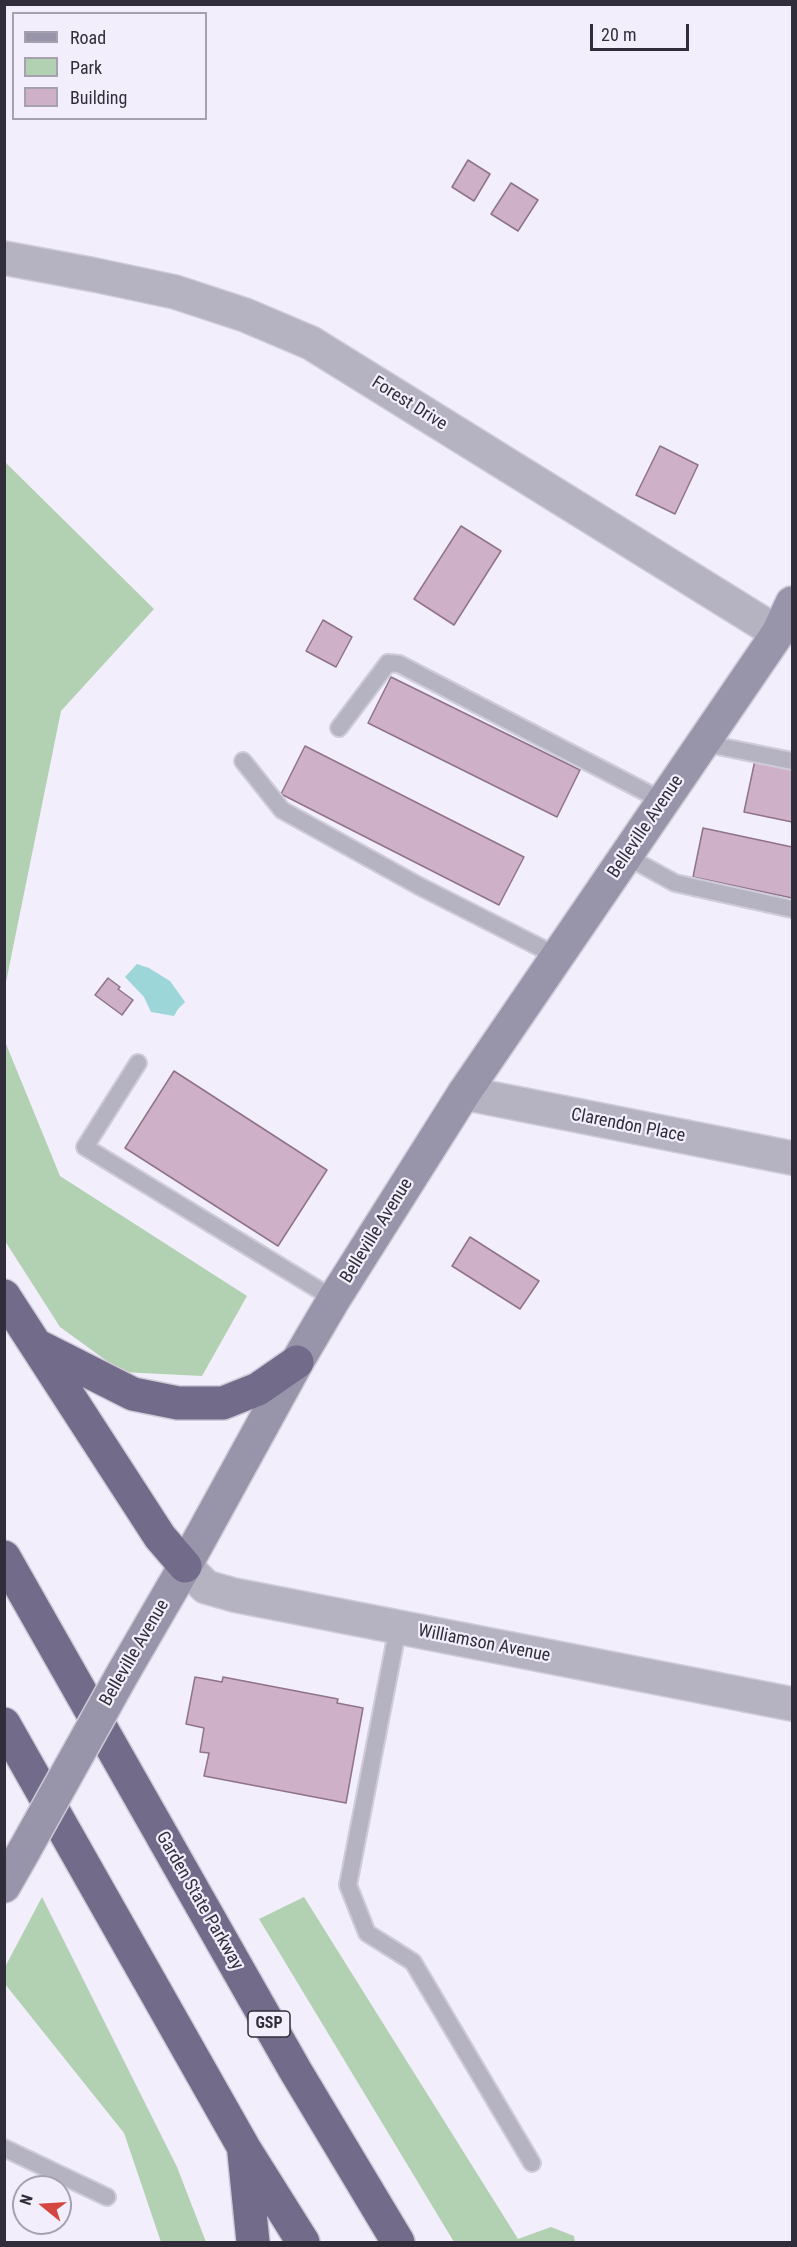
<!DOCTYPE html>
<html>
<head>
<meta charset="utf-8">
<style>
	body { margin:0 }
	#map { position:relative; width:797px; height:2247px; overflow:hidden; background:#f2eefc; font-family:"Roboto Condensed",sans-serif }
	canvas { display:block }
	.frame { position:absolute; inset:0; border:6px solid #312d3a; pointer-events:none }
	.legend { position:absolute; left:12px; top:12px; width:195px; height:108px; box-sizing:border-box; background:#f2eefc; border:2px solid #a5a1ae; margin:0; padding:8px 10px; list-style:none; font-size:18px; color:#312d3a }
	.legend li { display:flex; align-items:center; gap:12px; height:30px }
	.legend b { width:30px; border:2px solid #a5a1ae }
	.north { position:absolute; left:12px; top:2175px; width:60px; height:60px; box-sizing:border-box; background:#f2eefc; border:2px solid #a5a1ae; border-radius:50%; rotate:288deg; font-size:16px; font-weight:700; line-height:24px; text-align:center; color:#312d3a }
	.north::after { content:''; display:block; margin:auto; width:21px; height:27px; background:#d5473e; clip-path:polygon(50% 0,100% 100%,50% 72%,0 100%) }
	.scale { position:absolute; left:590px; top:24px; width:99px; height:27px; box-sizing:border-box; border:3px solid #312d3a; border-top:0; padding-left:8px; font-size:18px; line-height:21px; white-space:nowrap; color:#312d3a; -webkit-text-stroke:4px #f2eefc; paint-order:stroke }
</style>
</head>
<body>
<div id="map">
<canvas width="797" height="2247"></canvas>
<div class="frame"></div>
<ul class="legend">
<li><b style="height:8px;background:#9894aa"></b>Road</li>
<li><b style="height:16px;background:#b2d0b2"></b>Park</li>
<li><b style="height:16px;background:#ceb0c8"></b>Building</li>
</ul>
<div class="north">N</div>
<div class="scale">20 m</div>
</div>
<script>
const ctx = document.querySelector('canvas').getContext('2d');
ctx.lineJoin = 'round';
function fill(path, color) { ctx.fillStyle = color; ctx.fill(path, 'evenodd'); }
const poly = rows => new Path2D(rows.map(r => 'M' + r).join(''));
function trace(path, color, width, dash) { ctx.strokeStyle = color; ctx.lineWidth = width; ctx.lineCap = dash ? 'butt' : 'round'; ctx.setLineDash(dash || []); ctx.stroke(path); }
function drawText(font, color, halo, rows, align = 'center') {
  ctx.font = font + ' "Roboto Condensed",sans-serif'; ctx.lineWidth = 4.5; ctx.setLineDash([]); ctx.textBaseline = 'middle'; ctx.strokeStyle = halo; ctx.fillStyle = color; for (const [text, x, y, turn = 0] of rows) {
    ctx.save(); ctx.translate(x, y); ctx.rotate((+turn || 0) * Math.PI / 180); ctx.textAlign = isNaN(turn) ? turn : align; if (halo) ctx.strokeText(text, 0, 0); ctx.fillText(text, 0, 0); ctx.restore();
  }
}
fill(poly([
	[5,462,154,609,61,711,5,987],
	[4,1039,60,1176,247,1296,202,1376,122,1372,60,1327,5,1241],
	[42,1897,177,2167,206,2242,161,2242,124,2133,5,1984,5,1967],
	[304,1897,518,2239,551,2227,574,2236,575,2242,454,2242,259,1919]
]), '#b2d0b2');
fill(poly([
	[137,964,149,968,170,981,185,1002,178,1009,174,1016,151,1012,144,997,125,977]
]), '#9dd6d9');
const building = poly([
	[468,160,490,174,474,201,452,187,468,160],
	[511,183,538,200,518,231,491,214,511,183],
	[660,446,698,465,675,514,636,495,660,446],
	[461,526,501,551,454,625,414,599,461,526],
	[323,620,352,637,336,667,306,651,323,620],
	[391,677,580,770,557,817,368,723,391,677],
	[305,746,524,857,499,905,281,794,305,746],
	[755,760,792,768,792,822,744,812,755,760],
	[703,828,792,847,792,898,693,877,703,828],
	[108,978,120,987,118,989,133,1000,122,1015,95,995,108,978],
	[174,1071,327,1170,278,1246,125,1148,174,1071],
	[470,1237,539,1281,520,1309,452,1266,470,1237],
	[195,1677,222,1682,223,1677,338,1699,337,1703,363,1708,346,1803,204,1776,209,1753,200,1752,204,1728,186,1724,195,1677]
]);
fill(building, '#ceb0c8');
trace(building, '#8f738a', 1.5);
const lane = poly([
	[339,728,388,663,399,664,663,801],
	[703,743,792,761],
	[243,761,282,810,419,886,557,956],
	[626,856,675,883,792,909],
	[138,1063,85,1147,334,1299],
	[398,1627,348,1885,367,1933,413,1962,532,2163],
	[4,2148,107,2197]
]);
const street = poly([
	[4,258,95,275,175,292,245,315,311,343,778,633],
	[464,1093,792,1158],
	[185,1566,206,1587,234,1595,792,1704]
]);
const secondary = poly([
	[123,1673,185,1566,297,1362,334,1299,464,1093,778,633,792,603],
	[4,1886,25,1849]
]);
const highway = poly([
	[4,1296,160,1537,185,1566],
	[38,1346,133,1394,178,1403,223,1403,258,1389,297,1362],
	[4,1557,295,2070,398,2242],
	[4,1724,244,2148,303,2242],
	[244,2153,253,2242]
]);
trace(lane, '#cfcbd9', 20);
trace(street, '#cfcbd9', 36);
trace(secondary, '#cfcbd9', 36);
trace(highway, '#cfcbd9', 36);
trace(lane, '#b5b3c2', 16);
trace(street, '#b5b3c2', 33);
trace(secondary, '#9894aa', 33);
trace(highway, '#726c8a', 33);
const secondaryBridge = poly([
	[25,1849,123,1673]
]);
trace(secondaryBridge, '#cfcbd9', 36, []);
trace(secondaryBridge, '#9894aa', 33);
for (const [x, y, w] of [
	[269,2024,42]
]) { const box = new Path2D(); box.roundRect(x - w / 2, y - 13, w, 26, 4.5); ctx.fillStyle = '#f2eefc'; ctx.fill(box); trace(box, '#312d3a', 1.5); }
drawText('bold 16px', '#312d3a', null, [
	["GSP",269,2024]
]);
drawText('18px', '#312d3a', '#f2eefc', [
	["Forest Drive",409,404,32],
	["Belleville Avenue",646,827,-56],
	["Clarendon Place",628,1126,11],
	["Belleville Avenue",377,1231,-58],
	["Williamson Avenue",484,1644,11],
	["Belleville Avenue",135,1653,-60],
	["Garden State Parkway",199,1901,60]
]);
</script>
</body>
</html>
